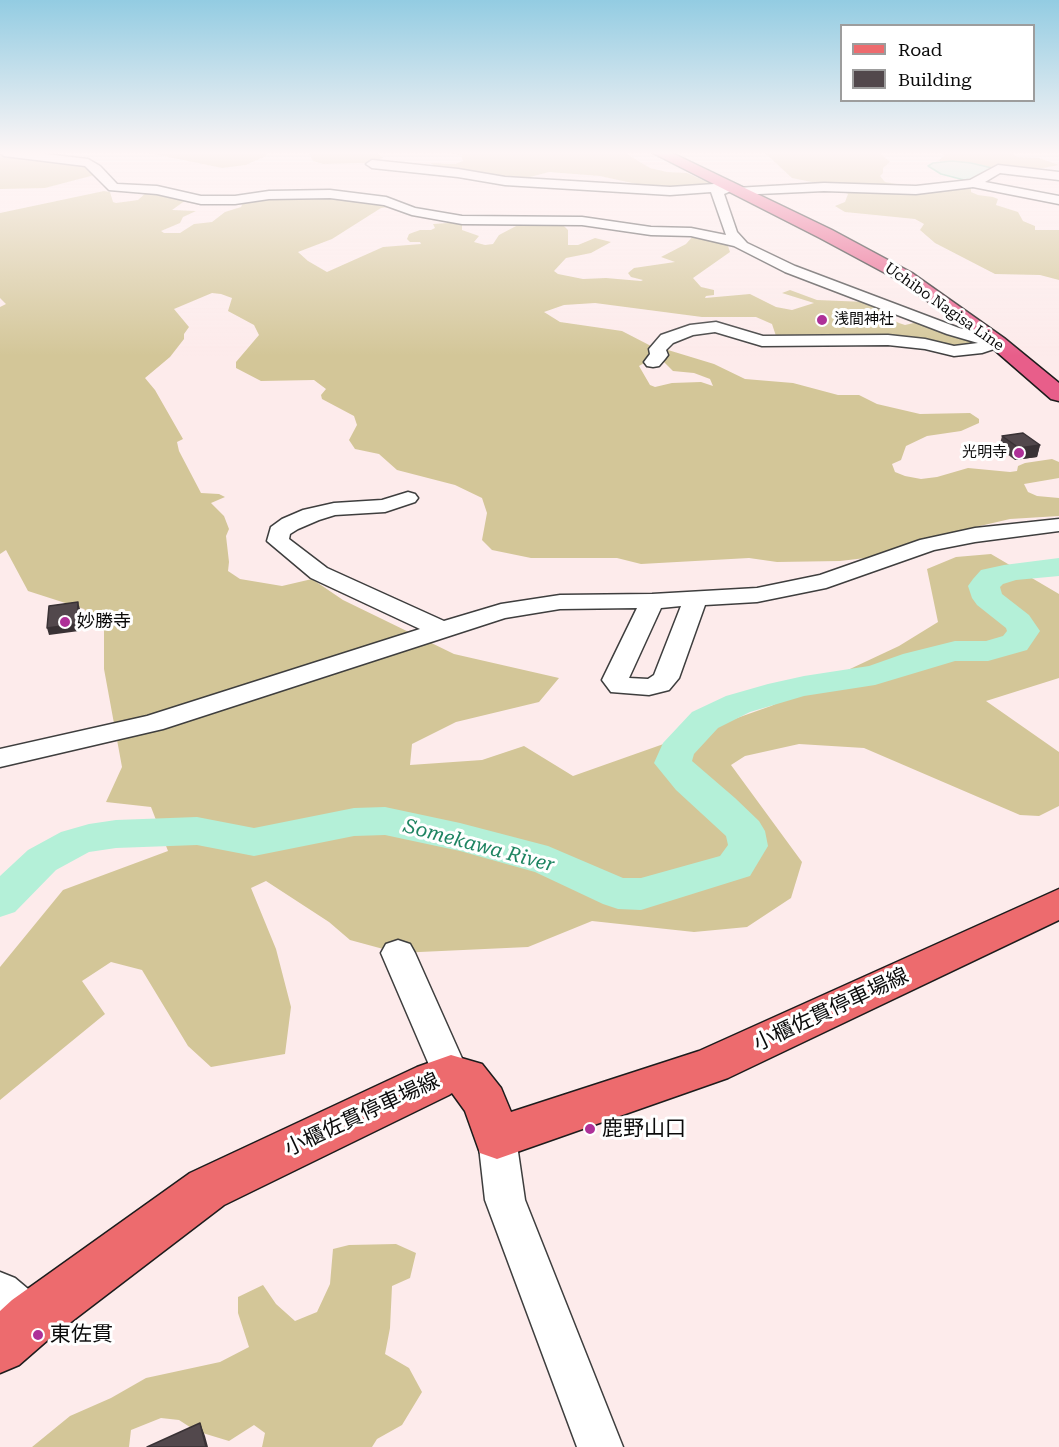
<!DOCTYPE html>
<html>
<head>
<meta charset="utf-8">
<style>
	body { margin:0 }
	#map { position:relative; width:1059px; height:1447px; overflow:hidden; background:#fdebeb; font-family:"Roboto Serif",serif }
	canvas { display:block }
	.legend { position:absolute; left:840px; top:24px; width:195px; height:78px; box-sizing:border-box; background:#fff; border:2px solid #9d9d9d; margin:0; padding:8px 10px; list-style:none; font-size:18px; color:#0b0b0b }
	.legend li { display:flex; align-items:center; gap:12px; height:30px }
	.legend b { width:30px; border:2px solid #9d9d9d }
</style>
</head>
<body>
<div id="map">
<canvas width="1059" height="1447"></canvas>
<ul class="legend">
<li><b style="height:8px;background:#ed6b6e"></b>Road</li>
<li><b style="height:16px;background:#52484c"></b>Building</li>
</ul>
</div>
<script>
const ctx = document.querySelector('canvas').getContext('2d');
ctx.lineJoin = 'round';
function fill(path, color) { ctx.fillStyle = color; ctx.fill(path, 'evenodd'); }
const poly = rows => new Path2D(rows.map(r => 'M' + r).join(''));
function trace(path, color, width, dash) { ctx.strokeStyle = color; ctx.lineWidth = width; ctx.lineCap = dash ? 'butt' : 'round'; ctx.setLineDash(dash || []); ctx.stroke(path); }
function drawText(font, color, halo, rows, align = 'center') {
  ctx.font = font + ' "Roboto Serif","Noto Sans JP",serif'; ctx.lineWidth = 6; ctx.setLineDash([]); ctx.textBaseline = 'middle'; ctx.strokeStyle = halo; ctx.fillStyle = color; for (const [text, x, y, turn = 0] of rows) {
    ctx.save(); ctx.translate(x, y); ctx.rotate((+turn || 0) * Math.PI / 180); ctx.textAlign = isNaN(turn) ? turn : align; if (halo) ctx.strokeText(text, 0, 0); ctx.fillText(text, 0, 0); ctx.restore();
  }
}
fill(poly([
	[149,153,267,153,266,156,246,165,222,168],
	[309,153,377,153,383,158,365,163,323,164,313,161],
	[452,153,625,153,650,168,667,172,687,173,714,185,702,189,650,187,600,176,549,172,519,180,437,167,430,163,455,164,463,161,461,155],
	[765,153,880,153,890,162,883,168,883,173,880,176,885,182,896,184,902,188,967,186,971,188,971,192,978,195,993,197,998,199,996,205,1018,212,1023,221,1035,226,1035,230,1059,230,1059,280,1040,275,995,274,935,243,920,230,924,224,915,219,845,212,835,206,845,202,848,194,831,186,792,178],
	[942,153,1011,153,1017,157,1039,158,1059,165,1043,168,990,168,966,162,938,161,944,156],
	[0,154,79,163,102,173,45,188,0,189],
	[104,191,110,192,113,202,116,203,138,200,148,191,186,200,172,210,196,211,183,217,180,223,161,231,164,233,180,233,194,224,212,222,225,212,241,207,243,203,235,202,245,200,294,199,320,195,376,202,389,207,381,208,332,239,298,252,308,261,327,272,383,247,421,244,420,242,410,242,407,239,409,234,420,230,431,230,435,228,433,224,462,222,462,230,479,236,474,242,485,245,493,244,499,235,518,225,485,223,562,224,568,230,568,245,578,245,595,238,611,242,591,253,566,258,554,271,558,274,583,279,606,278,641,281,643,280,631,277,628,273,634,268,675,262,661,257,686,244,693,236,733,243,728,246,730,252,693,278,701,287,714,290,714,295,706,296,705,298,750,294,776,307,792,310,814,303,782,293,790,290,817,300,866,302,879,308,881,314,899,323,905,325,918,322,977,341,980,345,974,350,922,342,776,336,772,324,756,317,702,317,595,303,564,305,544,312,560,322,622,331,651,346,653,350,646,362,639,366,650,385,655,387,672,383,701,382,713,386,710,379,694,373,673,371,661,359,661,350,668,350,714,364,745,379,793,383,838,395,859,395,877,404,920,414,970,413,979,419,979,423,961,431,927,436,906,446,901,460,892,464,895,472,905,476,921,479,937,477,968,468,1010,472,1017,471,1018,466,1025,463,1052,459,1059,462,1059,478,1024,484,1028,492,1037,496,1059,498,1059,516,1010,519,911,542,874,557,840,561,777,562,749,558,641,564,617,558,531,558,492,550,482,540,487,513,482,498,455,485,397,470,379,454,355,449,349,440,357,425,354,416,322,399,321,395,326,389,314,380,261,381,236,368,236,362,259,335,254,325,228,311,232,298,221,294,212,293,174,309,189,327,184,334,184,339,170,357,145,378,155,390,183,439,177,442,179,451,201,493,219,494,225,497,211,503,224,516,229,529,226,536,229,562,228,571,240,579,282,586,312,579,343,600,454,654,559,678,539,702,456,722,412,744,410,765,482,760,524,746,573,776,771,706,899,646,938,622,927,569,956,557,991,554,1059,594,1059,678,986,701,1059,752,1059,806,1039,816,1020,815,864,748,799,744,745,756,731,765,802,862,791,898,747,927,694,932,592,921,528,947,398,953,350,940,329,922,266,881,251,888,276,949,291,1007,285,1054,211,1067,188,1046,142,970,111,962,82,981,105,1014,0,1100,0,967,63,890,168,851,151,807,106,802,122,767,104,669,104,631,84,609,28,591,6,550,0,554,0,307,6,304,0,298,0,213],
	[396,1244,416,1253,410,1278,392,1286,390,1328,385,1354,409,1368,422,1392,402,1425,377,1439,372,1447,262,1447,265,1433,254,1425,229,1441,196,1431,179,1420,161,1418,131,1430,129,1447,32,1447,70,1416,111,1398,146,1378,220,1362,249,1347,238,1313,238,1297,263,1285,276,1304,295,1321,317,1312,330,1284,333,1249,349,1245]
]), '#d3c698');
const water = poly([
	[952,161,971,163,992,168,968,181,941,174,928,166,933,163,952,161]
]);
fill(water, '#b4f0d8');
trace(water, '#41c191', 1.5);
fill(poly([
	[1059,558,1059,576,1016,580,1003,584,1000,587,1002,594,1029,615,1040,631,1027,650,988,661,955,661,875,685,804,696,750,712,718,728,694,754,692,761,735,798,759,821,765,831,768,846,750,876,641,910,618,909,603,904,535,872,460,851,385,835,354,836,254,856,197,845,116,848,89,852,56,870,15,912,0,917,0,876,28,850,61,832,89,824,116,820,197,817,254,828,354,808,385,807,460,823,548,846,623,878,641,878,720,856,728,845,726,836,676,790,654,763,663,743,692,712,726,696,768,684,804,676,869,666,903,654,955,641,986,641,1003,636,1007,631,1006,628,977,605,972,598,968,586,973,579,981,570,1004,565,1059,558]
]), '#b4f0d8');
const minor = poly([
	[0,153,37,153,88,159,100,166,117,184,157,186,201,196,235,196,269,191,330,190,386,197,415,208,462,216,582,217,651,227,691,228,726,235,711,192,670,195,505,185,458,177,372,168,366,164,372,160,458,169,505,177,670,187,729,183,733,184,735,188,824,183,916,186,970,180,998,165,1059,172,1059,180,1000,173,985,182,1059,196,1059,204,973,187,916,194,824,191,737,195,731,191,724,194,737,232,747,243,795,266,959,328,1003,338,1005,342,1003,346,982,353,954,356,925,349,888,345,762,346,715,332,693,335,673,343,666,350,668,355,665,359,659,366,653,367,647,366,644,362,650,354,649,349,661,335,690,325,716,322,763,336,888,335,925,339,954,346,978,343,947,334,785,272,734,246,691,236,651,235,582,225,462,224,412,215,384,205,330,198,269,199,235,204,201,204,157,194,109,190,85,166,4,156,0,153],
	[408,492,415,494,418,498,415,502,385,512,335,515,319,520,298,529,290,534,289,539,327,568,444,621,501,604,560,595,652,594,757,588,820,575,920,540,975,528,1059,519,1059,531,975,542,934,550,826,588,757,602,705,605,679,678,669,690,649,695,611,692,602,680,637,608,560,609,505,618,163,729,0,767,0,749,147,716,420,629,311,578,267,541,271,527,282,519,303,510,334,503,382,500,408,492],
	[681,606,654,675,648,679,629,678,661,608,681,606],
	[398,940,410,944,415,953,469,1074,464,1085,451,1090,438,1085,433,1074,381,953,386,944,398,940],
	[497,1121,511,1126,516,1138,525,1200,623,1447,577,1447,485,1200,478,1138,483,1126,497,1121],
	[0,1272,15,1278,46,1304,53,1319,46,1334,31,1341,16,1334,0,1321,0,1272]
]);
const major = poly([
	[1059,889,1059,920,728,1078,497,1159,480,1153,465,1111,452,1093,449,1095,224,1205,50,1338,19,1365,0,1373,0,1311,12,1300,190,1173,417,1067,451,1055,482,1064,501,1088,511,1112,699,1051,1059,889]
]);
const highway = poly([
	[653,153,672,153,832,230,912,273,1004,338,1059,383,1059,401,1051,399,990,346,900,281,820,238,653,153]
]);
trace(minor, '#3e3e3e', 3);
trace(major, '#1c1c1c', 3);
trace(highway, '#1c1c1c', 3);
fill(minor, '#fff');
fill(major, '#ed6b6e');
fill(highway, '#e85e8a');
fill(poly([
	[1002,436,1040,445,1037,457,1015,460,999,448]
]), '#473e41');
fill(poly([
	[1040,445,1037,457,1015,460,1019,448],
	[78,602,80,609,79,631,49,635,47,628],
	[200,1423,205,1436,208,1447,206,1447]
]), '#393235');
const building = poly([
	[1023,433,1040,445,1019,448,1002,436,1023,433],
	[78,602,77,624,47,628,49,606,78,602],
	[200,1423,206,1447,147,1447,200,1423]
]);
fill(building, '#52484c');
trace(building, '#393235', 1.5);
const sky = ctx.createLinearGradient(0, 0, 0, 356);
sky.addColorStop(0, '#93cce2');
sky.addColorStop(0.43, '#fef6f6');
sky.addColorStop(1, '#fef6f600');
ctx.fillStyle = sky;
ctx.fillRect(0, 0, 1059, 356);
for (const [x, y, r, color] of [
	[822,320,6,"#ae3098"],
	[1019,453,6,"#ae3098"],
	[65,622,6,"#ae3098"],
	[590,1129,6,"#ae3098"],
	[38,1335,6,"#ae3098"]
]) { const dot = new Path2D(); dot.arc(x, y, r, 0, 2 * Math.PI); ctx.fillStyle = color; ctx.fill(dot); trace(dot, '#fff', 2); }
drawText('15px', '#0b0b0b', '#fff', [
	["Uchibo Nagisa Line",944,307,35]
]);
drawText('15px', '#0b0b0b', '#fff', [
	["浅間神社",834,320],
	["光明寺",1007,453,"right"]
], 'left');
drawText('18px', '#0b0b0b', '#fff', [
	["妙勝寺",77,622]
], 'left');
drawText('italic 20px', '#1e8461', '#fff', [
	["Somekawa River",479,846,15]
]);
drawText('21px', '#0b0b0b', '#fff', [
	["小櫃佐貫停車場線",831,1010,-25],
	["小櫃佐貫停車場線",362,1115,-25]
]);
drawText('21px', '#0b0b0b', '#fff', [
	["鹿野山口",602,1129],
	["東佐貫",50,1335]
], 'left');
</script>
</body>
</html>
